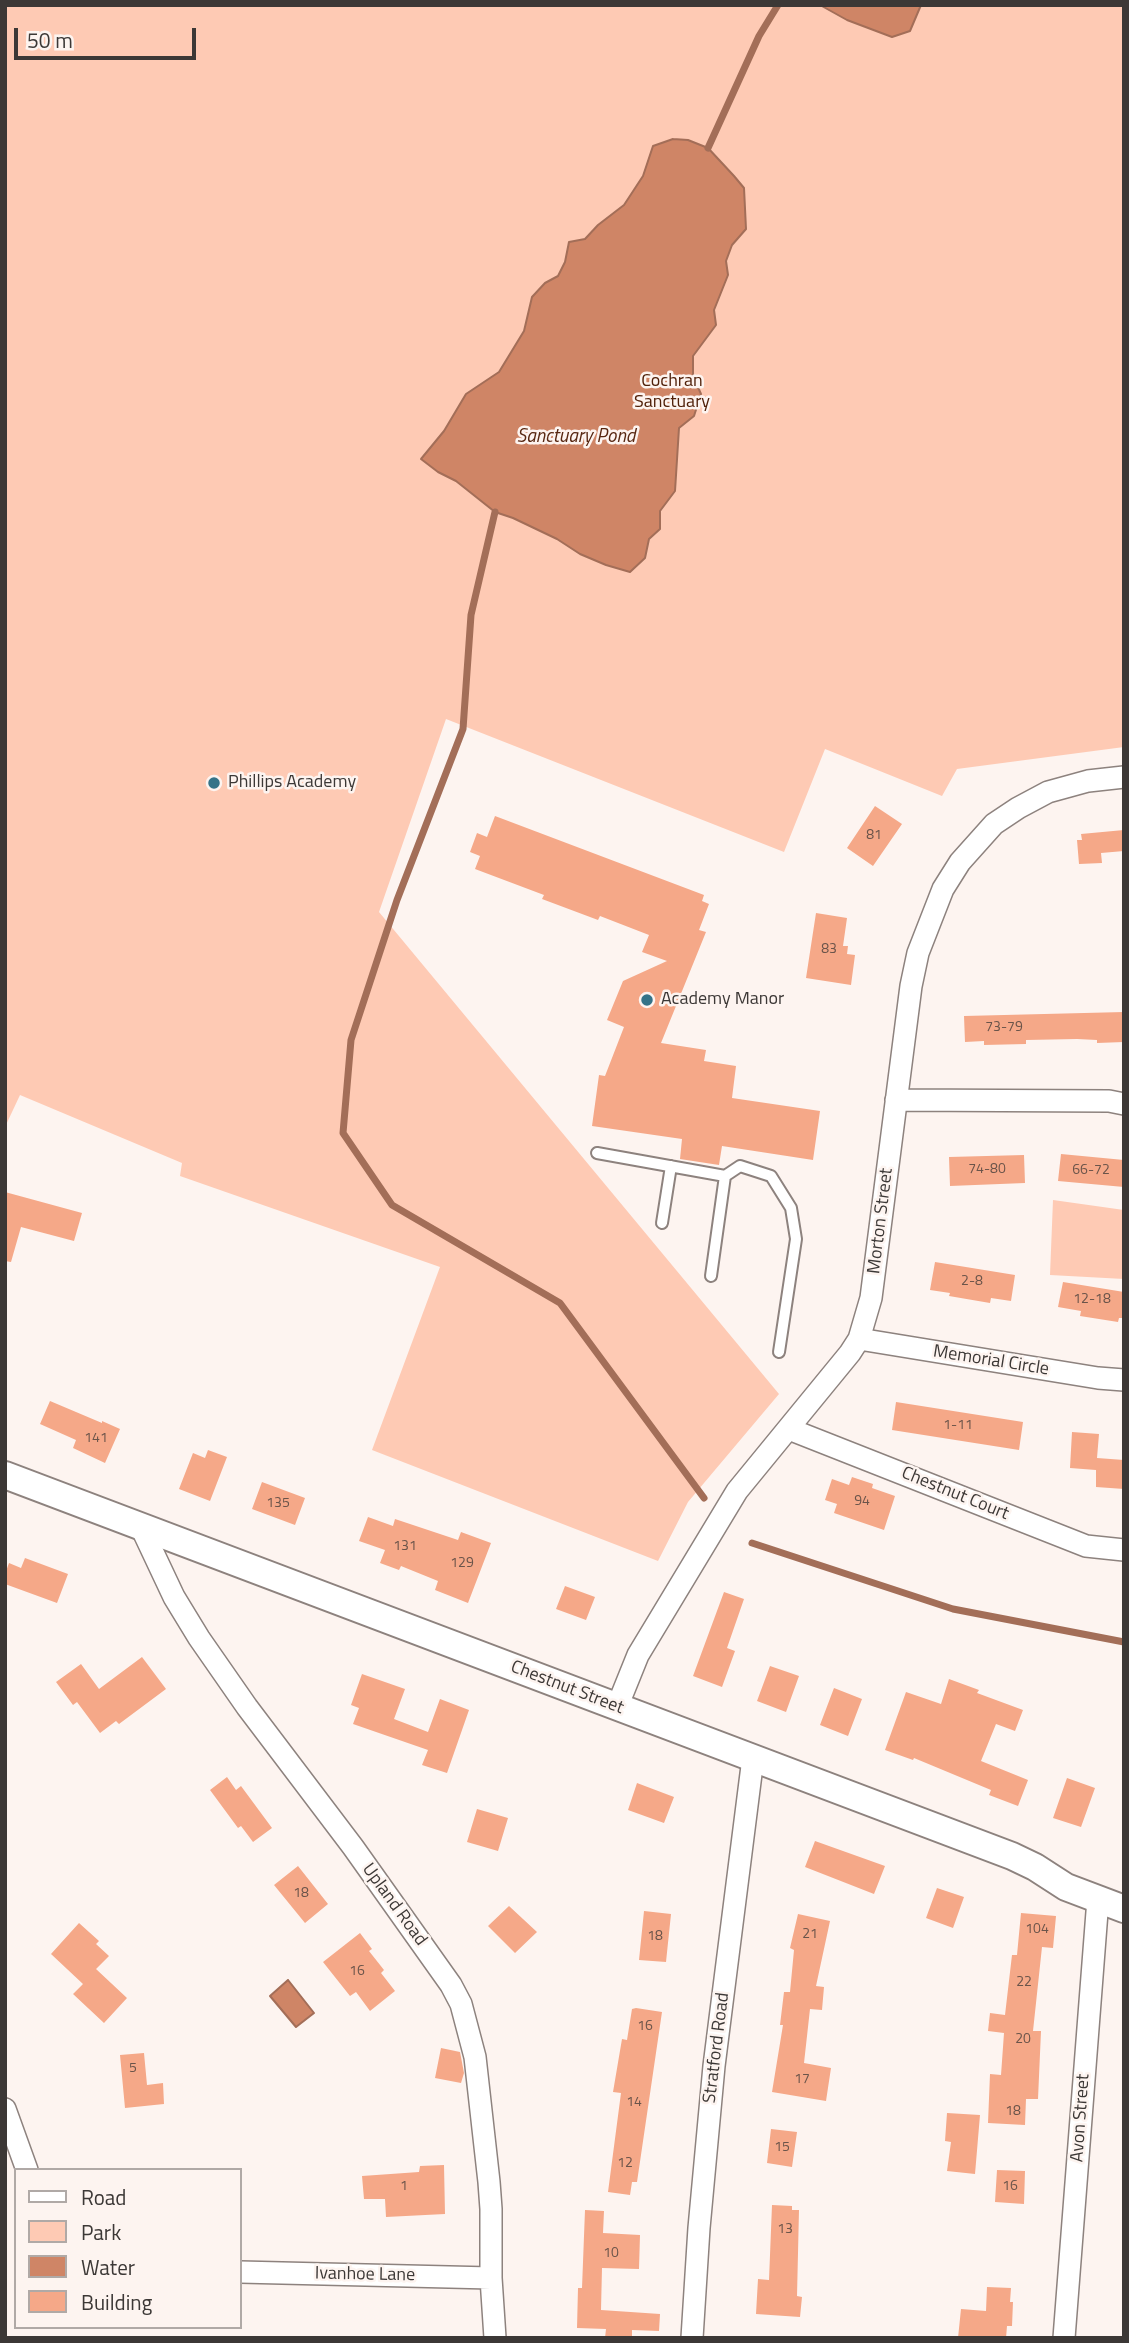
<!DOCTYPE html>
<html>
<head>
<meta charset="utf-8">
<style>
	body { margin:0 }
	#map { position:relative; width:1129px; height:2343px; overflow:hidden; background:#fdf4f0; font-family:"Titillium Web",sans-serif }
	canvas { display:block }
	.frame { position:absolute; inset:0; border:7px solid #3c3836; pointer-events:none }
	.legend { position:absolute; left:14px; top:2168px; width:228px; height:161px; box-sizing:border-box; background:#fdf4f0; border:2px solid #b0a9a6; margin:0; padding:9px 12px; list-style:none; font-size:21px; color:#3c3836 }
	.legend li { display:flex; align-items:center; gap:14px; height:35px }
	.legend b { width:35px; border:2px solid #b0a9a6 }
	.scale { position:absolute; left:14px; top:28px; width:182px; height:32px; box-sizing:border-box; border:4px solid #3c3836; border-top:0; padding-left:9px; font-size:21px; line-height:24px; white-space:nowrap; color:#3c3836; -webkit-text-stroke:5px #fdf4f0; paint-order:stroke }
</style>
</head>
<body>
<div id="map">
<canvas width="1129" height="2343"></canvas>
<div class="frame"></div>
<ul class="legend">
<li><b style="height:9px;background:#fff"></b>Road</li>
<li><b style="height:19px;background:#fecab4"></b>Park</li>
<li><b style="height:19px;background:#cf8566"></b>Water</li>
<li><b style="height:19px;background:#f5a888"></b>Building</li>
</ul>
<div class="scale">50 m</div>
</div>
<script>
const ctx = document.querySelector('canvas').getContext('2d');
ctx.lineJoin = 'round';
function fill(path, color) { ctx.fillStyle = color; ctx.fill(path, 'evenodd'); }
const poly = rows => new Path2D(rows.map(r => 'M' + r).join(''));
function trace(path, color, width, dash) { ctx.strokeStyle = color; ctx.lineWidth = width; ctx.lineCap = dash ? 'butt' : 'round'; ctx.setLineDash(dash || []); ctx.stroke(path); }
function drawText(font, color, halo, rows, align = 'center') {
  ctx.font = font + ' "Titillium Web",sans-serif'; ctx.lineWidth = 5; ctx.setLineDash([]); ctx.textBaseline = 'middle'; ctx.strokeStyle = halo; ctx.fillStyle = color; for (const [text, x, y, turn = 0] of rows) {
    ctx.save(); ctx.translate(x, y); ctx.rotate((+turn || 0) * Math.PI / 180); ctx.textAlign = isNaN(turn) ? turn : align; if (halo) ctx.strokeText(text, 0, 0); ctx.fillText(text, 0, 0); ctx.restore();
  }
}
fill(poly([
	[5,5,1124,5,1124,747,957,769,942,796,825,749,784,852,446,719,379,912,779,1394,688,1502,658,1561,372,1450,440,1267,180,1176,182,1163,20,1095,5,1127],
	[1053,1200,1124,1210,1124,1279,1050,1275]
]), '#fecab4');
const water = poly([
	[820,5,921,5,910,31,892,37,847,20,820,5],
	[673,139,688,140,708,148,734,176,744,188,746,229,732,245,726,261,728,275,714,310,716,325,693,356,693,376,701,394,694,416,679,428,675,491,660,511,660,529,649,539,645,558,630,572,606,565,580,554,557,539,513,518,495,512,456,481,438,472,421,459,444,431,466,394,499,372,524,331,532,297,545,283,558,276,565,262,569,242,585,239,598,225,624,205,643,176,653,146,673,139],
	[288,1980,314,2013,296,2027,270,1996,288,1980]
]);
fill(water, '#cf8566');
trace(water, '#a36e58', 2);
trace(poly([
	[708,148,759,36,778,5],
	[495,512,471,615,463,729,397,900,351,1040,343,1133,392,1205,560,1303,704,1498],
	[752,1543,953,1609,1124,1642]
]), '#a36e58', 7);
fill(poly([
	[875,806,902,824,873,866,847,848],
	[495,816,704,895,702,901,709,904,699,930,706,932,661,1043,706,1050,704,1061,736,1066,732,1098,820,1111,813,1160,722,1146,719,1165,680,1159,682,1139,592,1126,599,1075,605,1076,624,1027,607,1020,623,981,667,961,642,952,649,935,600,916,598,920,542,899,544,895,475,869,480,856,470,852,477,833,487,837],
	[1124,830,1124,851,1101,853,1102,863,1079,864,1077,840,1082,840,1081,834],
	[816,913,847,918,843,946,848,946,847,954,855,955,851,985,806,978],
	[1124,1012,1124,1042,1097,1043,1097,1040,1077,1039,1026,1040,1026,1044,984,1045,984,1041,965,1042,964,1016],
	[1061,1154,1124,1160,1124,1187,1058,1181],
	[1024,1155,1025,1183,950,1186,949,1157],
	[5,1192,82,1213,74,1241,21,1227,11,1262,5,1261],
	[935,1262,1015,1275,1011,1301,991,1298,990,1303,949,1296,950,1293,930,1290],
	[1063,1282,1124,1292,1124,1318,1119,1318,1118,1322,1080,1316,1081,1311,1058,1307],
	[50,1401,102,1423,102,1421,120,1429,105,1463,73,1448,76,1440,40,1424],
	[896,1402,1023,1422,1019,1450,892,1430],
	[1072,1432,1099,1434,1097,1458,1124,1460,1124,1489,1096,1487,1096,1470,1070,1468],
	[208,1450,227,1457,210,1501,179,1489,193,1453,205,1458],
	[852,1477,873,1484,872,1488,895,1496,884,1530,834,1513,837,1504,825,1500,832,1479,849,1485],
	[262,1482,305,1498,295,1525,252,1509],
	[368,1517,393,1526,395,1519,458,1540,461,1532,491,1543,468,1603,435,1590,438,1581,401,1566,399,1570,380,1563,385,1550,359,1541],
	[25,1558,68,1574,57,1603,5,1584,5,1574,9,1563,21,1568],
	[565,1586,595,1597,586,1620,556,1609],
	[724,1592,744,1599,727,1648,735,1651,722,1687,693,1676],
	[142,1657,166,1689,119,1724,116,1721,100,1733,77,1702,73,1705,56,1682,81,1664,99,1689],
	[770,1666,799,1676,786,1712,757,1701],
	[362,1674,405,1689,394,1719,428,1732,440,1699,469,1710,447,1773,422,1765,428,1750,353,1724,359,1708,351,1705],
	[949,1679,979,1690,977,1693,1023,1710,1015,1731,996,1724,981,1761,1028,1780,1018,1806,989,1795,991,1790,914,1758,913,1760,885,1750,906,1692,941,1704],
	[834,1688,862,1699,848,1736,820,1725],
	[227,1777,236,1790,241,1786,272,1828,253,1842,241,1826,238,1828,210,1790],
	[1067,1778,1095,1788,1081,1827,1053,1818],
	[637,1783,674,1797,664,1823,628,1810],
	[477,1809,508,1818,498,1851,467,1842],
	[815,1841,885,1866,874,1894,805,1867],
	[298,1866,328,1904,305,1923,274,1885],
	[937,1888,964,1897,953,1928,926,1918],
	[509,1906,537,1932,515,1953,488,1926],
	[644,1911,671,1914,666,1962,639,1960],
	[1021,1913,1056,1916,1053,1948,1042,1947,1033,2031,1041,2031,1038,2099,1026,2099,1025,2125,988,2123,990,2074,1001,2075,1004,2033,988,2031,990,2013,1005,2015,1012,1955,1017,1955],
	[798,1914,830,1921,816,1986,824,1987,822,2010,810,2009,804,2063,831,2068,826,2101,772,2092,783,2025,780,2025,784,1992,790,1992,794,1950,790,1948],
	[79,1923,99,1941,96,1944,109,1956,96,1969,127,1998,104,2023,73,1994,83,1984,51,1954],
	[360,1933,372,1949,369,1951,384,1970,381,1973,395,1991,370,2011,356,1992,350,1996,323,1962],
	[636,2008,662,2012,637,2182,632,2182,630,2195,608,2192,621,2093,613,2092,622,2039,627,2040,632,2009],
	[441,2048,460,2052,464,2073,461,2083,435,2078],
	[144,2053,147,2085,163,2083,164,2104,125,2108,120,2055],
	[947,2113,980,2115,975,2174,947,2171,951,2142,945,2141],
	[771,2129,797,2132,792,2167,767,2163],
	[444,2165,445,2214,386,2217,385,2199,364,2199,362,2176,419,2172,420,2166],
	[997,2170,1025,2171,1024,2204,995,2202],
	[772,2205,792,2206,792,2210,799,2210,797,2296,802,2297,800,2317,756,2314,758,2279,769,2280],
	[585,2210,604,2211,603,2233,640,2235,639,2269,602,2268,601,2310,660,2314,659,2331,632,2330,632,2338,605,2338,606,2329,577,2328,578,2288,582,2288],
	[987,2287,1011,2288,1010,2302,1013,2302,1012,2326,1007,2326,1006,2338,958,2338,961,2309,986,2311]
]), '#f5a888');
const service = poly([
	[597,1153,725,1176],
	[662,1223,671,1166],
	[711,1276,725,1176,740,1166,771,1176,791,1208,796,1239,779,1352]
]);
const minor = poly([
	[896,1100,1109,1101,1124,1104],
	[859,1339,1098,1378,1124,1380],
	[789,1429,1086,1546,1124,1550],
	[141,1527,174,1597,199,1638,247,1707,353,1847,451,1985,461,2004,475,2057,489,2182,491,2209,491,2278,495,2338],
	[617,1707,638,1655,737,1491,850,1353,859,1339,871,1298,911,986,918,953,943,889,960,862,994,824,1018,808,1048,792,1088,781,1124,777],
	[5,2109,27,2170],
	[240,2272,491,2278],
	[692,2338,699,2228,714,2066,753,1758],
	[1064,2338,1098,1899]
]);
const tertiary = poly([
	[5,1475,1012,1856,1035,1867,1066,1887,1124,1909]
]);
trace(service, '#8d827e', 14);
trace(minor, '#8d827e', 24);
trace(tertiary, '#8d827e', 30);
trace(service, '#fff', 10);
trace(minor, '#fff', 21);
trace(tertiary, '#fff', 26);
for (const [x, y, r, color] of [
	[214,783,7,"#357388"],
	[647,1000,7,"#357388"]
]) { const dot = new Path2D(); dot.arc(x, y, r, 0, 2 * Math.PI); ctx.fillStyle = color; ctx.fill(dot); trace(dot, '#fdf4f0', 2.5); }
drawText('14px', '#6a544a', null, [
	["81",874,836],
	["83",829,950],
	["73-79",1004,1028],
	["74-80",987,1170],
	["66-72",1091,1171],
	["2-8",972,1282],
	["12-18",1092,1300],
	["1-11",958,1426],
	["141",96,1439],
	["94",862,1502],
	["135",278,1504],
	["131",405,1547],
	["129",462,1564],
	["18",301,1894],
	["104",1037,1930],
	["21",810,1935],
	["18",655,1937],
	["16",357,1972],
	["22",1024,1983],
	["16",645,2027],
	["20",1023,2040],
	["5",133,2069],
	["17",802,2080],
	["14",634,2103],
	["18",1013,2112],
	["15",782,2148],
	["12",625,2164],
	["1",404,2187],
	["16",1010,2187],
	["13",785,2230],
	["10",611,2254]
]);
drawText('18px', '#502009', '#fdf4f0', [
	["Cochran",672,382],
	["Sanctuary",672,403]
]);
drawText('18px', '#3c3836', '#fdf4f0', [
	["Phillips Academy",228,783],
	["Academy Manor",661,1000]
], 'left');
drawText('18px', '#3c3836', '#fdf4f0', [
	["Morton Street",881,1221,-83],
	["Memorial Circle",991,1361,9],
	["Chestnut Court",955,1494,22],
	["Chestnut Street",567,1688,21],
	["Upland Road",394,1905,54],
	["Stratford Road",717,2048,-83],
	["Avon Street",1081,2118,-86],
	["Ivanhoe Lane",365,2275,1]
]);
drawText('italic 19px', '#582711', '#fdf4f0', [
	["Sanctuary Pond",576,437]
]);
</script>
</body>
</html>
